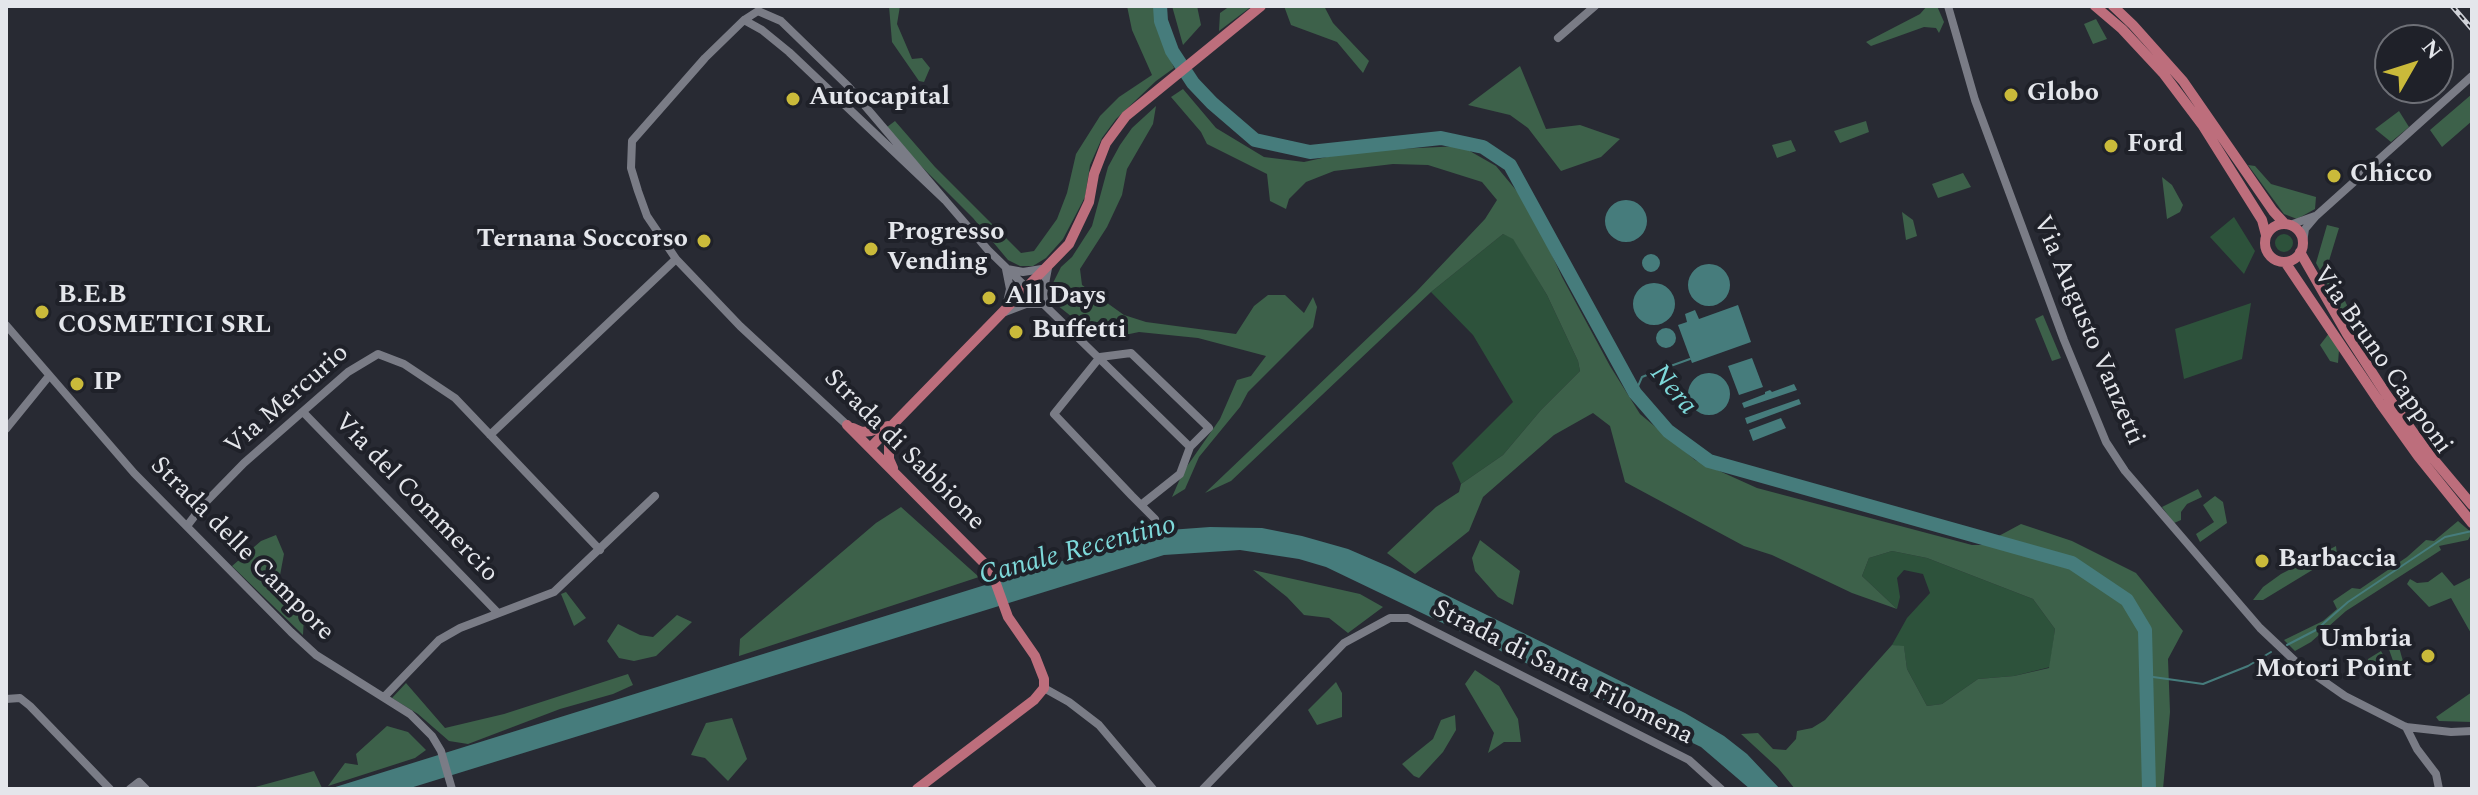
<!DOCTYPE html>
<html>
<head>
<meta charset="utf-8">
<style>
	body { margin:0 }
	#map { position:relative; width:2478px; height:795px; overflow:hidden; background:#282a33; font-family:Spectral,serif }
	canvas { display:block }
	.frame { position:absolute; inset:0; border:8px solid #e4e6eb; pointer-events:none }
	.north { position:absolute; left:2374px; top:24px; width:80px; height:80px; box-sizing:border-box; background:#1f2129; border:2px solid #6e7077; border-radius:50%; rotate:51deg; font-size:22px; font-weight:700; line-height:32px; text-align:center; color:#e4e6eb }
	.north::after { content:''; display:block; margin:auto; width:28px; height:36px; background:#caba3a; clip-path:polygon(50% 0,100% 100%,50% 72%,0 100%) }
</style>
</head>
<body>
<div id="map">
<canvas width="2478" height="795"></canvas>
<div class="frame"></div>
<div class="north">N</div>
</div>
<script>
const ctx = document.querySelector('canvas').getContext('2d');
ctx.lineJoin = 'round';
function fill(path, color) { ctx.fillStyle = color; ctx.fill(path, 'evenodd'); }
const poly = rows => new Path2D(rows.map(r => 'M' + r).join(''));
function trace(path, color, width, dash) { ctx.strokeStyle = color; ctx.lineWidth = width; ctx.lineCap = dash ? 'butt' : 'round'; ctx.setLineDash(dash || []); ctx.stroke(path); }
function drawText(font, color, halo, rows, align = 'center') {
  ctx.font = font + ' Spectral,serif'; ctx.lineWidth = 8; ctx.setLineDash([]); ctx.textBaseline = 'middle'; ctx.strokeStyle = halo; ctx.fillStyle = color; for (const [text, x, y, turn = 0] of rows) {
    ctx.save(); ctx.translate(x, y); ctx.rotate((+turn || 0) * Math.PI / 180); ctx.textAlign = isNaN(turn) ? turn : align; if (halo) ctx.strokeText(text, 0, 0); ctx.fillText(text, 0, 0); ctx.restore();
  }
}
fill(poly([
	[2234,217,2255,251,2244,274,2210,237],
	'2275 243a9 9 0 1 1 18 0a9 9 0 1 1-18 0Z',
	[1503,234,1513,238,1547,295,1578,361,1580,371,1541,410,1503,455,1461,484,1452,463,1513,402,1473,335,1431,292],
	[2251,303,2242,359,2184,379,2175,329],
	[1892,551,1927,558,2033,599,2055,629,2050,667,2014,676,1978,679,1942,704,1927,706,1907,669,1904,647,1892,645,1907,618,1930,593,1923,574,1904,570,1897,578,1900,597,1897,609,1862,576,1869,558]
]), '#2d523b');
fill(poly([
	[889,6,900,6,897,24,912,59,922,58,930,68,924,82,919,81,892,42],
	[1127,6,1154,6,1155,23,1174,68,1156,81,1116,119,1102,138,1090,165,1085,197,1063,239,1046,258,1033,266,1020,266,1008,260,973,218,917,162,887,127,895,121,935,167,1021,253,1034,251,1057,219,1067,193,1076,154,1100,116,1119,97,1152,75,1132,30],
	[1172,6,1197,6,1201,25,1183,45],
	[1230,6,1252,6,1219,31,1220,13],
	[1284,6,1324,6,1333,23,1369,61,1363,73,1337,42,1291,25],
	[1927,6,1937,6,1944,22,1939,33,1936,28,1924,27,1871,46,1866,42,1920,14],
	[2096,19,2107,39,2093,44,2084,24],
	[1520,66,1546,129,1580,125,1620,139,1601,157,1561,171,1528,128,1510,115,1468,105],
	[1183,89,1216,128,1264,157,1304,162,1354,151,1461,146,1496,166,1530,207,1562,277,1610,366,1640,414,1695,460,1757,488,1972,545,1982,545,2021,524,2072,541,2136,573,2183,631,2168,659,2170,712,2163,789,1795,789,1778,768,1741,734,1758,733,1773,749,1786,750,1796,739,1797,731,1812,728,1825,720,1892,645,1904,646,1907,669,1927,706,1942,704,1978,679,2014,676,2049,668,2055,629,2033,599,1927,558,1892,551,1869,558,1862,576,1897,609,1852,593,1772,555,1744,546,1625,482,1610,426,1593,413,1554,435,1483,497,1469,531,1415,574,1387,553,1436,507,1459,492,1461,484,1503,455,1541,410,1580,371,1578,361,1547,295,1513,239,1503,234,1431,292,1231,481,1205,493,1416,292,1485,219,1497,200,1482,182,1428,165,1393,164,1334,171,1306,182,1289,199,1286,209,1270,201,1267,174,1207,144,1201,132,1171,97],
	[2472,94,2472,121,2442,147,2430,130],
	[1156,106,1153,124,1127,169,1122,195,1107,227,1080,269,1082,285,1124,315,1146,322,1236,334,1254,306,1268,295,1285,295,1304,313,1313,297,1317,307,1313,327,1248,392,1240,407,1199,457,1185,489,1172,497,1183,472,1220,419,1237,380,1251,376,1266,356,1198,338,1139,332,1120,336,1082,325,1057,305,1050,289,1061,267,1072,257,1092,226,1108,167,1120,145,1132,128],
	[2399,111,2409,127,2391,142,2375,129],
	[1866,121,1869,132,1840,143,1834,131],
	[1791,140,1796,151,1777,158,1772,145],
	[2248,165,2255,166,2271,184,2316,197,2315,209,2297,219,2284,214],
	[1963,173,1971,187,1938,198,1932,184],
	[2162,177,2172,185,2183,205,2180,212,2167,219],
	[1902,212,1913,220,1917,236,1906,240],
	[2327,225,2339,228,2328,264,2358,329,2346,319,2316,263],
	[2043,315,2061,358,2052,361,2035,319],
	[2330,332,2339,350,2338,363,2330,361,2320,345],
	[2198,489,2202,497,2187,504,2181,512,2181,520,2174,523,2162,507],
	[2215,496,2223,502,2227,523,2200,542,2196,534,2214,522,2203,505],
	[901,507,979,577,739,656,740,639,876,523],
	[2458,521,2472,533,2468,540,2439,546,2441,550,2346,611,2311,642,2295,651,2284,640,2323,621,2337,609,2333,601,2352,588,2360,589,2407,557,2426,540,2434,541],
	[276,535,284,554,277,591,304,616,303,635,232,566,261,541],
	[1480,540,1520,571,1513,605,1498,597,1475,571,1472,558],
	[2336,546,2337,555,2263,600,2253,600,2263,587,2281,574],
	[1253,570,1360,594,1383,607,1348,633,1329,618,1304,615,1287,597],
	[2442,572,2454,586,2472,577,2472,635,2451,598,2429,607,2407,584,2410,579,2417,583,2428,582],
	[566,592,586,618,574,626,561,594],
	[677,615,692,622,656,656,634,661,619,658,607,641,618,624,640,635,653,637],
	[2392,638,2397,640,2406,672,2398,675,2386,641],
	[2381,651,2386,660,2380,668,2365,671,2368,659],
	[1475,670,1499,686,1518,719,1521,742,1504,742,1488,753,1494,733,1465,684],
	[628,674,633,685,613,694,560,709,468,744,449,741,418,714,392,698,406,683,445,728,504,714],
	[1336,682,1342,693,1342,717,1317,725,1308,710],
	[2472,692,2472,722,2439,721,2436,717],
	[1455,715,1456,730,1443,752,1419,778,1414,776,1402,764,1433,739,1441,720],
	[732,718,747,759,728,781,705,758,691,755,706,723],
	[387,726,408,732,426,750,415,758,328,786,345,763,358,765,356,754],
	[314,771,322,788,248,789]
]), '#3d614a');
fill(poly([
	'1605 221a21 21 0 1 1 42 0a21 21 0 1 1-42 0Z',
	'1642 263a9 9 0 1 1 18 0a9 9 0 1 1-18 0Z',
	'1688 285a21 21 0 1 1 42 0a21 21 0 1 1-42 0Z',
	'1633 304a21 21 0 1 1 42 0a21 21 0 1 1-42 0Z',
	[1738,305,1751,342,1692,363,1678,325,1687,322,1685,314,1695,310,1699,319],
	'1656 338a10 10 0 1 1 20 0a10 10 0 1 1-20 0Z',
	[1752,358,1763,387,1739,395,1728,366],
	'1688 394a21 21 0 1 1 42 0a21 21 0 1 1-42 0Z',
	[1794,384,1797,390,1744,408,1742,403,1765,394,1765,392,1770,390,1772,392],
	[1799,399,1801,404,1747,424,1745,418],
	[1781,418,1786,428,1753,441,1749,430],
	[1210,527,1262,528,1302,536,1348,549,1392,568,1685,713,1724,736,1747,754,1780,789,1750,789,1701,747,1326,567,1299,559,1240,550,1164,555,407,789,329,789,1133,539,1169,530]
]), '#467c7c');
trace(poly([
	[1665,368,1690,359],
	[1635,393,1642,377,1647,375],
	[2287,645,2316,630,2348,602,2445,537,2472,531],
	[2146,676,2203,684,2248,666,2271,652]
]), '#467c7c', 2);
trace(poly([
	[1160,6,1161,21,1172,51,1193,83,1212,103,1255,140,1310,152,1441,138,1483,147,1510,165,1635,393,1668,431,1709,461,2072,563,2127,600,2145,630,2149,789]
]), '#467c7c', 14);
trace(poly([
	[1948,6,1975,100,2064,340,2106,442,2125,471,2260,628,2295,661,2345,696,2406,727,2451,732,2472,731],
	[1558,38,1595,6],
	[945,200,789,52,762,30,744,20,758,11,781,21,848,86,945,200,988,250,1190,447],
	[2290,225,2315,216],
	[2303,243,2305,229,2316,216,2472,76],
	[676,259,647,216,638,191,631,168,632,141,705,58,744,20],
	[1006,269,1010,289,1006,307],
	[1007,269,1023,272,1048,268,1043,294,1045,304],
	[1005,312,1026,304,1042,304],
	[6,325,134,473,291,632,316,655,410,714,432,736,441,751,452,789],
	[303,412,498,613],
	[6,429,49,376],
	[490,435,676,259,740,326,847,425],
	[1141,505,1180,474,1190,447,1209,428,1131,353,1100,357,1054,414,1132,496,1155,519],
	[187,526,203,505,244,463,348,372,378,354,404,364,455,398,600,550],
	[1044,688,1069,702,1099,725,1153,789],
	[385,696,439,640,460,628,554,592,655,496],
	[6,699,20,698,30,706,110,789],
	[2406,727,2417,749,2436,774,2439,789],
	[130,789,139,782,146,789],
	[1203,789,1344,643,1390,618,1408,618,1689,760,1721,789]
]), '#7a7c86', 8);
trace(poly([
	[2095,6,2122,29,2163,73,2203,126,2262,220,2266,235],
	[2113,6,2133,25,2183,81,2273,211,2285,224],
	'2265 243a19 19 0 1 1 38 0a19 19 0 1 1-38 0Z',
	[2300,252,2347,334,2386,394,2425,449,2472,505],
	[2285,262,2380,403,2418,456,2472,523],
	[847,425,991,570,1008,617,1035,656,1044,679,1044,688,1034,700,917,789],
	[893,425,889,445,889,459,893,468],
	[853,428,862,432,871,431,888,426],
	[870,448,1069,244,1089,202,1094,174,1106,143,1126,116,1261,6]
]), '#bd6e7c', 10);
const rail = poly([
	[2452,6,2472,29]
]);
trace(rail, '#d0d2d8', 5);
trace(rail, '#1f2129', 2, [6]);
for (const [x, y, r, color] of [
	[2011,95,8,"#caba3a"],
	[793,99,8,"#caba3a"],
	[2111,146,8,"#caba3a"],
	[2334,176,8,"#caba3a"],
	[704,241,8,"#caba3a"],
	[871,249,8,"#caba3a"],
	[989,298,8,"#caba3a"],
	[42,312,8,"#caba3a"],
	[1016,332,8,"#caba3a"],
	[77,384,8,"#caba3a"],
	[2262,561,8,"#caba3a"],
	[2428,656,8,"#caba3a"]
]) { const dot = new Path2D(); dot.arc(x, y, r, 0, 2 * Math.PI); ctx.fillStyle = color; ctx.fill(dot); trace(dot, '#1f2129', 3); }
drawText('bold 26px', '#e4e6eb', '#1f2129', [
	["Globo",2027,95],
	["Autocapital",809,99],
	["Ford",2127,146],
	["Chicco",2350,176],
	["Progresso",887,234],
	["Vending",887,264],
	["Ternana Soccorso",688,241,"right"],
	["B.E.B",58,297],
	["COSMETICI SRL",58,327],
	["All Days",1005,298],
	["Buffetti",1032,332],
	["IP",93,384],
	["Barbaccia",2278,561],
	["Umbria",2412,641,"right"],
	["Motori Point",2412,671,"right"]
], 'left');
drawText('26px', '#e4e6eb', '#1f2129', [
	["Via Augusto Vanzetti",2087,331,67],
	["Via Bruno Capponi",2381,361,55],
	["Via Mercurio",288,401,-41],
	["Strada di Sabbione",903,451,45],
	["Via del Commercio",415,499,46],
	["Strada delle Campore",241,550,45],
	["Strada di Santa Filomena",1562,674,27]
]);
drawText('italic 28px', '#7dd8d9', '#1f2129', [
	["Nera",1672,391,50],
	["Canale Recentino",1078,552,-15]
]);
</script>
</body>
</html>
